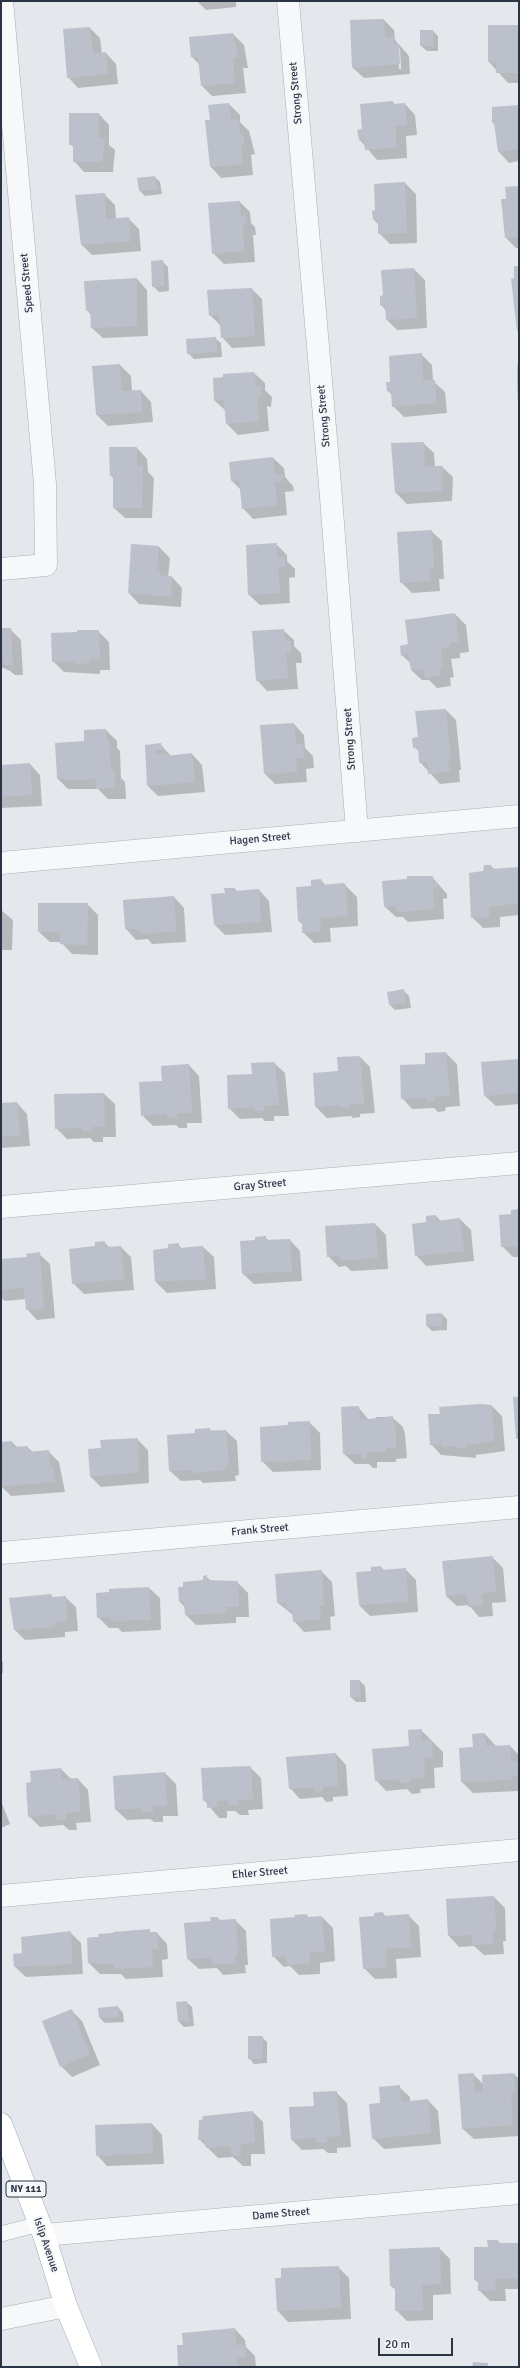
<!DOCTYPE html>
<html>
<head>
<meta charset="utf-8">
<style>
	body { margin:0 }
	#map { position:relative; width:520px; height:2368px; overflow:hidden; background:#e4e7ec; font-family:Signika,sans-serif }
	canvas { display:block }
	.frame { position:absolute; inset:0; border:2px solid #2b3445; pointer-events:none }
	.scale { position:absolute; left:378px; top:2338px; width:75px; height:18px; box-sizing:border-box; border:2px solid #2b3445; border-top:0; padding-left:5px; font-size:12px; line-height:14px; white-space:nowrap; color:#2b3445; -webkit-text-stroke:3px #f4f6f9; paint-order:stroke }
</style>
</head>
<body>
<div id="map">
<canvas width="520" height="2368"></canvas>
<div class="frame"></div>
<div class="scale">20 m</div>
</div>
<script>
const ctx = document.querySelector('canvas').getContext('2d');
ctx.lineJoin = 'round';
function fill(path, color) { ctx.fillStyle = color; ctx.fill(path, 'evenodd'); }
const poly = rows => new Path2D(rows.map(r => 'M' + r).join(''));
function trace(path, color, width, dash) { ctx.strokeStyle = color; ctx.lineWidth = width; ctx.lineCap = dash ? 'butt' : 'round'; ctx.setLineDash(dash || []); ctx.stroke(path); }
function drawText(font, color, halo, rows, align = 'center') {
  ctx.font = font + ' Signika,sans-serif'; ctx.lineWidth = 4; ctx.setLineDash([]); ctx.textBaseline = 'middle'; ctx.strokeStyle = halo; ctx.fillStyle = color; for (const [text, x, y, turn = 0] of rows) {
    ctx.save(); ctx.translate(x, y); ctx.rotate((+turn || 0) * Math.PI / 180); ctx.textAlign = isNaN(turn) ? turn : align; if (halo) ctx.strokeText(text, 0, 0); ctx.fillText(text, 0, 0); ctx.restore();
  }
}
fill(poly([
	[197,1,236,1,236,7,206,10],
	[384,20,394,30,395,40,409,56,410,74,364,78,353,68],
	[398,47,400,49,401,69,399,69],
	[519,26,519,83,508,83,489,62],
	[90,28,100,38,102,54,106,53,116,64,118,84,78,88,68,77],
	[433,31,438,36,438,51,427,51,421,46],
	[233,34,244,45,248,68,243,68,246,93,212,96,202,86,200,65,192,57],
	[393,102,395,105,405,104,415,115,417,135,406,136,407,158,377,160,359,139,364,130],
	[229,104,240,115,240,122,249,131,255,154,251,155,253,175,221,178,211,167,211,121],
	[519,106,519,161,509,163,499,152,496,125,493,123],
	[99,114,109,125,109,145,115,150,113,172,84,172,74,161,74,147,70,144],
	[155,177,160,182,162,194,145,196,140,191,139,179],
	[405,183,416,194,417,243,390,244,379,233,379,225,374,220,376,211,375,184],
	[519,187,519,248,516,248,506,238,507,200],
	[104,194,115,205,116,219,128,218,139,229,141,251,92,255,82,245,76,196],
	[240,202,250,212,251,223,255,227,256,235,253,235,255,262,224,264,213,253],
	[162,261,168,267,169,291,159,292,153,286],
	[414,269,425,280,427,328,397,330,387,320,386,310,381,305,384,296],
	[137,279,147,290,148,336,103,338,92,328,91,315,87,310],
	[252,289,262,299,265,346,232,348,222,337,221,326,210,315],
	[215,338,221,343,222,357,194,359,188,353],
	[421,354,432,365,433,381,445,392,447,413,404,417,393,406,393,396,388,391,387,383,391,382],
	[120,365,131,376,132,392,141,391,151,402,153,422,108,426,97,415,93,367],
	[518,366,519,366,519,404,518,404],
	[254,373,265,383,265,390,272,397,271,407,267,406,269,431,238,435,227,424,226,411,215,401],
	[423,443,434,453,435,467,442,467,453,477,452,501,407,504,396,493,392,444],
	[137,448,147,459,148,472,154,478,152,518,125,518,114,508,114,479,111,476],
	[273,458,284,468,285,477,293,486,294,491,285,492,287,515,253,519,243,508,241,490,232,481,239,461],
	[431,531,442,541,444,579,439,579,440,591,412,593,401,582],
	[276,544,287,555,287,561,295,569,295,577,289,578,290,603,260,605,249,595],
	[132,545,159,547,170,558,168,577,172,577,182,588,181,607,139,604,129,593],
	[455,614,466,625,469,652,460,653,460,658,451,659,454,677,450,678,451,686,437,688,429,680,422,680,411,670,411,664,402,655,410,645],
	[1,629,10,629,21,640,23,675,15,675,10,671,1,667],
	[283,630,294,640,294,646,301,653,302,663,296,663,298,689,267,691,257,680],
	[98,631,109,642,110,670,100,670,100,674,64,672,53,661],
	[446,710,456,720,461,770,459,770,460,782,440,784,420,762,420,752,414,747,419,738],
	[294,724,304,735,305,748,313,756,314,768,306,769,307,782,275,784,265,774],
	[106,730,117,741,117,748,120,751,121,778,125,782,126,799,108,799,98,789,68,789,57,778,85,742],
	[160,744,171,756,192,754,202,765,205,792,158,796,148,786,146,746],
	[30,764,40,775,42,806,1,808,1,766],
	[491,866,495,870,519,869,519,915,500,917,500,927,483,928,472,917,484,872],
	[432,877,447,894,447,898,443,899,444,919,408,922,403,917,396,917,385,907],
	[321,880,326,886,346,886,357,897,358,926,330,928,331,942,314,943,303,932,303,925,299,921,312,887],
	[235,889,238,892,259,890,269,901,272,932,225,935,215,925],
	[174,897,184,908,186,942,152,944,148,939,136,940,126,929,124,900],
	[87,904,98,915,98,955,72,954,61,942,50,942,39,932],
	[1,910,13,920,12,950,1,950],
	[403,990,409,996,411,1008,395,1010,390,1005],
	[446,1053,457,1064,460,1106,446,1107,445,1111,438,1112,434,1108,412,1109,402,1098,426,1065],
	[360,1057,370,1067,375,1113,360,1114,360,1117,353,1118,351,1116,327,1118,316,1107,339,1072],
	[519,1060,519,1104,496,1106,485,1096],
	[274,1063,285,1073,289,1116,274,1116,274,1121,265,1121,262,1118,240,1119,229,1108,253,1075],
	[189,1065,199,1076,202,1123,187,1123,187,1128,179,1128,176,1125,153,1126,142,1115,163,1082],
	[104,1094,115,1104,116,1137,103,1137,103,1142,94,1142,90,1138,67,1139,56,1128],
	[17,1103,27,1114,30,1146,1,1148,1,1104],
	[519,1210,519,1257,513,1257,502,1246],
	[436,1216,441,1221,460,1219,471,1230,474,1261,426,1266,416,1255,428,1223],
	[375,1224,386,1235,388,1269,351,1271,346,1266,339,1267,328,1256],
	[265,1237,269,1241,290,1240,300,1251,302,1281,254,1284,243,1274],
	[104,1242,110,1248,121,1247,131,1257,134,1290,84,1294,73,1283],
	[178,1244,182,1249,203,1247,214,1257,216,1289,167,1293,156,1282,169,1249],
	[39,1254,50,1264,55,1318,37,1320,27,1309,26,1299,5,1301,1,1298,1,1260,28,1258],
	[442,1314,447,1319,447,1330,432,1331,427,1326],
	[492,1406,502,1416,505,1451,476,1455,476,1458,441,1455,431,1444,441,1415],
	[358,1407,369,1420,376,1420,376,1417,392,1417,403,1427,405,1434,407,1458,396,1459,396,1462,377,1462,377,1468,373,1468,369,1464,355,1464,344,1454],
	[309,1422,320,1433,321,1470,273,1472,262,1461,289,1426],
	[196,1430,226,1431,237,1441,239,1475,235,1476,236,1481,203,1483,200,1480,181,1481,170,1471,197,1434],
	[137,1439,148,1450,149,1483,101,1487,91,1477,102,1449],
	[12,1442,18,1448,27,1447,33,1452,48,1451,59,1462,65,1492,11,1496,1,1486,1,1448],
	[492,1557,503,1568,506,1602,492,1603,493,1616,479,1617,469,1605,457,1606,446,1596],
	[381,1567,384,1570,405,1569,416,1580,418,1612,370,1616,359,1605],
	[321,1571,332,1582,335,1616,330,1617,331,1630,304,1632,294,1621,293,1615,278,1603],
	[206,1576,211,1581,237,1582,248,1593,249,1617,236,1617,236,1623,196,1625,186,1615,185,1607,180,1602,204,1581],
	[149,1588,160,1598,161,1630,122,1632,118,1628,109,1628,98,1617,110,1589],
	[51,1595,53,1598,65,1597,76,1607,78,1631,65,1632,65,1637,25,1640,15,1630,10,1599],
	[1,1660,3,1662,3,1673,1,1673],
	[360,1681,365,1686,366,1702,356,1702,351,1697],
	[421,1730,443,1752,443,1767,434,1768,435,1788,420,1789,421,1793,412,1794,407,1789,386,1791,376,1780,410,1747],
	[485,1734,496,1746,510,1746,519,1755,519,1791,473,1793,462,1782,460,1749,474,1748],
	[336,1754,346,1765,348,1796,333,1797,333,1801,326,1802,322,1797,300,1799,290,1788],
	[250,1767,261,1778,263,1809,248,1810,249,1815,240,1815,235,1811,227,1811,227,1818,219,1818,204,1800],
	[61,1769,71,1779,78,1779,88,1790,91,1822,76,1823,77,1830,69,1830,63,1825,40,1827,29,1816,32,1783],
	[165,1773,176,1784,178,1816,163,1816,163,1822,154,1822,150,1819,127,1820,116,1810,114,1776],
	[1,1801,10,1824,1,1828],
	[494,1897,505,1908,506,1941,503,1941,504,1954,484,1955,474,1946,459,1947,449,1936],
	[383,1913,386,1917,408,1915,419,1926,421,1957,396,1959,397,1978,375,1979,364,1968,375,1917],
	[307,1915,309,1918,322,1917,333,1928,335,1961,320,1963,320,1974,299,1975,290,1966,284,1967,273,1956,296,1918],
	[218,1918,221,1921,235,1920,246,1931,248,1965,245,1965,246,1973,223,1975,217,1968,199,1969,188,1959,212,1922],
	[149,1931,152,1933,157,1933,167,1944,168,1959,162,1960,163,1977,126,1979,121,1974,100,1974,89,1963,88,1938],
	[70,1932,81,1943,83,1974,26,1977,15,1967,23,1954],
	[186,2002,192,2007,194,2026,184,2027,179,2022],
	[118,2007,123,2013,124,2022,105,2023,100,2018],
	[71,2010,82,2021,100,2065,72,2077,61,2066],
	[262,2037,267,2042,267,2063,254,2064,249,2058],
	[473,2074,484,2085,514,2074,519,2079,519,2136,474,2139,463,2129],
	[399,2087,410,2097,410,2102,428,2100,438,2111,441,2144,384,2149,373,2138,381,2104],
	[336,2092,347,2103,351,2147,337,2148,337,2153,328,2153,323,2149,302,2150,292,2140,315,2107],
	[253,2112,263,2122,265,2154,251,2154,251,2166,243,2166,233,2157,218,2158,199,2139],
	[152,2124,162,2135,164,2164,107,2166,97,2155],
	[498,2241,501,2244,519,2244,519,2289,505,2289,506,2301,490,2301,479,2290,479,2283,475,2280,489,2248],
	[439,2248,450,2259,451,2294,433,2295,433,2320,407,2321,396,2310,396,2290,391,2286],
	[338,2267,349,2278,351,2319,288,2322,278,2311,276,2279],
	[235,2329,245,2340,246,2347,255,2356,256,2367,180,2367,184,2346]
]), '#0003');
fill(poly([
	[384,19,385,38,394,37,394,45,399,44,400,64,352,68,350,20],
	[488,25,519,25,519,73,496,73,496,62,488,62],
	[90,27,93,54,106,52,108,74,67,78,63,29],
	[420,30,433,30,433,46,420,46],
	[233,33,238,57,233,58,235,83,201,86,198,57,191,57,189,37],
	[393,101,393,104,405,103,407,125,395,126,397,147,365,150,364,139,359,140,357,130,362,129,360,104],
	[229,103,231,120,239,119,240,134,243,133,244,144,241,144,243,164,210,167,205,120,210,120,208,105],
	[519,105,519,149,498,152,494,123,492,123,492,107],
	[69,113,99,113,99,138,105,139,102,162,73,162,73,145,69,145],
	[155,176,157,189,139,191,137,178],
	[405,182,407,233,378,234,378,220,373,220,372,211,375,210,374,184],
	[519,186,519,237,505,238,501,199,506,199,505,187],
	[105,193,106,219,129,217,131,241,81,245,75,195],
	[240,201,241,216,245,215,246,225,243,225,244,251,212,254,208,203],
	[163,260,164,286,152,287,151,261],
	[514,266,519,266,519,331,517,331,511,279,514,278],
	[414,268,417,318,386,320,385,305,380,306,380,296,383,295,381,270],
	[137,278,137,326,91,328,90,310,86,311,84,281],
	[252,288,255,336,221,338,219,315,209,316,207,290],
	[216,337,217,352,187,354,186,339],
	[422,353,423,381,435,380,436,403,392,407,391,391,387,391,386,382,390,382,389,356],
	[120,364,122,391,141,390,142,412,96,415,92,366],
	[517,365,519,365,517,404],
	[254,372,256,386,262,385,261,396,257,396,259,421,226,424,224,400,214,401,213,378,223,377,223,374],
	[424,442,425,466,443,466,442,491,395,493,391,443],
	[109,447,137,447,137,466,143,466,142,508,113,508,113,476,110,476],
	[273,457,275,475,283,474,283,481,275,482,277,505,242,509,239,480,231,481,229,462],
	[432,530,434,568,429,569,430,581,400,583,397,532],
	[277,543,277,558,285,557,285,567,278,567,280,593,248,595,246,545],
	[131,544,159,546,157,571,161,571,160,575,172,576,171,597,128,593],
	[455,613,459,642,450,643,450,647,441,648,443,667,440,667,441,675,425,678,424,669,411,670,408,654,401,656,400,646,408,644,405,620],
	[1,628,11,628,13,665,4,665,3,660,1,660],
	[284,629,285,641,291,641,291,653,286,653,288,678,256,681,252,631],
	[77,630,99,630,100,660,90,660,89,663,75,664,75,661,52,662,51,633,77,632],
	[446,709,451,759,448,760,450,771,428,774,427,762,419,763,418,747,413,748,412,738,418,737,415,711],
	[294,723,296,745,303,744,304,758,296,758,297,772,264,774,260,725],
	[106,729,107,740,109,739,111,771,115,770,115,788,96,789,96,779,64,780,64,778,57,778,55,743,84,741,84,730],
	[161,743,162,750,155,751,155,754,167,753,167,756,192,753,195,782,147,786,145,745],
	[30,763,32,795,1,797,1,765],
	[484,865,491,865,492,869,518,867,519,903,489,907,490,917,471,918,469,873,483,871],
	[407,876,433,876,433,883,437,882,437,888,433,888,434,909,397,912,396,906,384,907,382,881,407,879],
	[321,879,322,885,344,883,346,885,348,916,320,918,321,931,302,933,302,921,298,921,296,887,311,886,311,880],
	[224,888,235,888,235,891,259,889,261,922,214,925,211,894,225,893],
	[174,896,176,931,141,934,136,929,125,929,123,900],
	[38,903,88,903,87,945,60,944,60,932,38,932],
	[404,989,406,1003,389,1005,387,992],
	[446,1052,450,1096,435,1097,435,1101,426,1101,426,1098,401,1099,400,1065,425,1064,425,1053],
	[360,1056,364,1103,350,1104,350,1107,341,1108,341,1105,315,1107,313,1073,338,1071,337,1057],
	[519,1059,519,1093,484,1096,481,1062],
	[275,1062,279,1105,264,1106,264,1111,254,1111,254,1107,228,1109,227,1075,252,1074,251,1063],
	[189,1064,192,1113,177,1113,177,1117,167,1118,167,1114,141,1116,139,1082,162,1081,161,1066],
	[104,1093,105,1126,92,1127,93,1131,82,1131,82,1128,55,1129,54,1094],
	[17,1102,20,1135,1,1137,1,1103],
	[519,1209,519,1246,501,1247,499,1215,511,1214,511,1210],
	[436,1215,437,1221,460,1218,464,1251,415,1256,412,1224,426,1222,426,1216],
	[375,1223,378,1258,340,1261,339,1256,327,1257,325,1226],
	[266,1236,266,1240,290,1239,292,1271,242,1274,240,1241,255,1240,255,1237],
	[105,1241,105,1247,121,1246,124,1279,72,1284,69,1249,95,1246,95,1242],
	[179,1243,179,1248,203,1246,206,1279,155,1282,153,1250,168,1248,168,1244],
	[40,1252,44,1308,26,1310,24,1288,1,1290,1,1259,27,1257,26,1254],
	[442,1313,442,1326,426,1326,426,1314],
	[513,1397,519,1397,519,1439,516,1439],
	[480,1404,492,1405,494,1441,466,1445,466,1448,458,1448,457,1446,442,1447,442,1444,430,1445,428,1414,440,1414,439,1407],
	[359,1406,360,1420,393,1416,393,1422,395,1422,396,1448,386,1448,386,1452,367,1452,367,1458,362,1458,362,1454,343,1454,341,1407],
	[310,1421,311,1460,261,1462,260,1427,288,1425,288,1422],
	[210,1428,210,1431,226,1430,229,1465,225,1466,225,1470,192,1473,192,1470,169,1471,167,1435,195,1433,195,1429],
	[138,1438,139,1472,90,1477,88,1449,101,1448,100,1440],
	[12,1441,13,1447,28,1446,28,1452,49,1450,50,1466,53,1466,55,1482,1,1486,1,1442],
	[493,1556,496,1592,482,1593,483,1605,468,1607,467,1594,446,1596,442,1561],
	[381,1566,381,1570,406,1568,408,1602,359,1605,356,1572,371,1571,371,1567],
	[322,1570,324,1606,320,1606,321,1619,293,1622,292,1610,287,1610,286,1602,277,1603,275,1574],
	[207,1575,207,1580,238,1581,239,1607,226,1607,226,1613,185,1615,184,1602,179,1602,178,1587,183,1587,183,1582,203,1580,203,1576],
	[149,1587,151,1620,111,1621,110,1617,97,1618,96,1593,109,1592,109,1589],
	[51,1594,52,1597,66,1596,67,1621,55,1622,55,1627,14,1630,9,1598],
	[350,1680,360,1680,361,1697,350,1697],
	[422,1729,422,1741,432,1740,433,1757,424,1757,425,1778,410,1779,410,1783,400,1783,400,1779,375,1781,372,1749,409,1746,408,1730],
	[485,1733,486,1746,510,1745,511,1761,517,1761,518,1776,513,1776,510,1780,461,1782,459,1748,473,1747,472,1734],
	[336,1753,338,1786,323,1787,323,1791,315,1792,314,1787,289,1789,286,1757],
	[251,1766,253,1799,238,1800,239,1805,228,1805,228,1800,216,1801,217,1807,207,1808,207,1801,203,1801,201,1768],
	[61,1768,62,1779,78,1778,81,1812,66,1813,66,1820,57,1820,56,1814,28,1817,26,1783,31,1782,30,1771],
	[165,1772,167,1806,153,1806,153,1812,142,1812,142,1808,115,1810,113,1776],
	[494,1896,496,1931,493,1931,493,1944,472,1945,472,1935,448,1936,446,1899],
	[383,1912,383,1916,409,1914,411,1947,386,1949,387,1967,363,1969,359,1917,374,1916,374,1913],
	[307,1914,307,1917,322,1916,325,1951,310,1952,310,1963,287,1965,286,1956,272,1957,270,1919,295,1917,294,1915],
	[210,1917,218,1917,218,1920,236,1919,238,1955,235,1955,236,1963,212,1965,211,1958,187,1959,184,1923,211,1921],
	[150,1929,150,1932,157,1932,158,1949,152,1949,153,1967,114,1969,114,1964,88,1963,87,1938,99,1937,98,1934,113,1933,113,1932],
	[71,1931,72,1964,14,1967,13,1954,22,1953,21,1937],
	[187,2001,189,2021,178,2022,176,2002],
	[118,2006,119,2017,99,2018,98,2008],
	[72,2009,90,2054,60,2067,42,2021],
	[248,2036,263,2036,262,2059,248,2059],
	[474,2073,475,2093,483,2092,482,2075,514,2073,516,2092,511,2092,513,2125,462,2129,458,2074],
	[400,2085,401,2102,428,2099,431,2133,372,2139,369,2104,380,2103,379,2087],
	[337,2091,341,2136,326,2137,327,2142,316,2143,316,2138,291,2140,289,2107,314,2106,313,2092],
	[253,2111,255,2143,240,2144,241,2156,231,2156,231,2146,206,2148,204,2139,198,2140,199,2120,202,2120,203,2116],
	[152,2123,153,2153,96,2156,95,2125],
	[487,2240,498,2240,498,2243,519,2243,519,2278,495,2279,496,2290,478,2291,478,2280,474,2280,474,2247,488,2247],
	[440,2247,441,2284,422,2285,423,2310,395,2311,395,2286,390,2286,389,2249],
	[339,2266,341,2308,277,2311,275,2278,281,2278,281,2268],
	[235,2328,236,2345,245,2345,246,2357,237,2358,238,2367,178,2367,177,2345,183,2345,182,2333],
	[473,2362,488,2363,488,2367,472,2367]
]), '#bbc0ca');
const lane = poly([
	[1,2234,39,2224]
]);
const street = poly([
	[288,1,330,485,357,831],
	[1,569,46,565,45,484,2,1],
	[1,863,519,816],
	[1,1207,519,1163],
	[1,1553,519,1507],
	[1,1896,519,1850],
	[44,2235,519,2193],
	[1,2319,66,2306]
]);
const primary = poly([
	[1,2124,44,2235,66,2306,91,2367]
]);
trace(lane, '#a9aeb7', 16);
trace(street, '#a9aeb7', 23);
trace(primary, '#a3abb8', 23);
trace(lane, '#f7f8fa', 15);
trace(street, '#f7f8fa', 22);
trace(primary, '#fff', 22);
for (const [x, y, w] of [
	[26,2189,40]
]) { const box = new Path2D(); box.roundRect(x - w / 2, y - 8, w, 16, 3); ctx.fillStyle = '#f4f6f9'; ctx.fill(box); trace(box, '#2b3445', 1); }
drawText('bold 10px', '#2b3445', null, [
	["NY 111",26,2189]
]);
drawText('11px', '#2b3445', '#f4f6f9', [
	["Strong Street",296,93,-95],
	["Speed Street",27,283,-95],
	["Strong Street",324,416,-95],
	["Strong Street",350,739,-94],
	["Hagen Street",260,839,-5],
	["Gray Street",260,1185,-5],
	["Frank Street",260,1530,-5],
	["Ehler Street",260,1873,-5],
	["Dame Street",281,2214,-5],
	["Islip Avenue",46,2245,71]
]);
</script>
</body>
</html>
